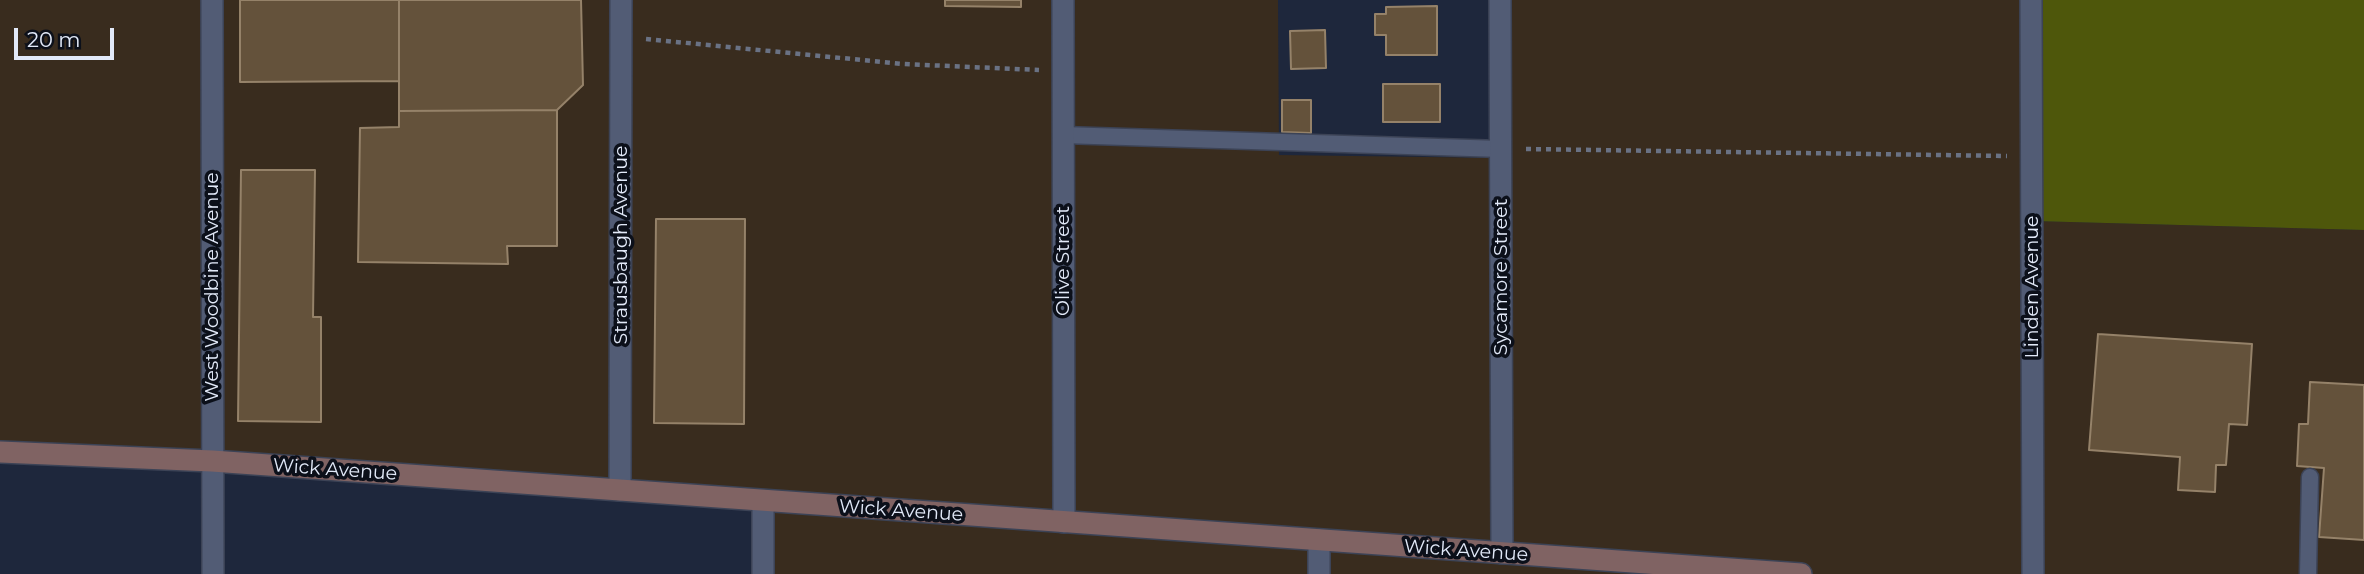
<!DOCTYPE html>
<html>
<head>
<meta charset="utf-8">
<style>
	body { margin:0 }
	#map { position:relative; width:2364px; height:574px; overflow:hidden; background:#1e273c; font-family:Montserrat,sans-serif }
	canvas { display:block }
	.scale { position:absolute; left:14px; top:28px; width:100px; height:32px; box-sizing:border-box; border:4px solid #e2e9f8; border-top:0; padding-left:9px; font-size:21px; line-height:24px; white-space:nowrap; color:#e2e9f8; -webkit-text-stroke:5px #0c101a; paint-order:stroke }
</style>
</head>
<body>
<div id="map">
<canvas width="2364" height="574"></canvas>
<div class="scale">20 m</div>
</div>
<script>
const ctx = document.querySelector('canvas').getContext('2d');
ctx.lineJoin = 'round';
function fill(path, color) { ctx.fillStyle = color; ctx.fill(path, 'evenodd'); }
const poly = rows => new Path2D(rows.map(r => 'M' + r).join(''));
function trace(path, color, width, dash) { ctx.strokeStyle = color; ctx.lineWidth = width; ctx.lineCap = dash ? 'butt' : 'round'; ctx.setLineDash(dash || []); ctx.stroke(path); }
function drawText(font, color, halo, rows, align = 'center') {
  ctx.font = font + ' Montserrat,sans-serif'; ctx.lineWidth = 7; ctx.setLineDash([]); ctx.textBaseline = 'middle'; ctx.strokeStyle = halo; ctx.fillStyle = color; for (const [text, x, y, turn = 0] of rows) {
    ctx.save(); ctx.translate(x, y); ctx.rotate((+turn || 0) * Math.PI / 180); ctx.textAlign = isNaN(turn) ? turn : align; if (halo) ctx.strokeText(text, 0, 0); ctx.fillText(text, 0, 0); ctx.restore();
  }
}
fill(poly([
	[0,0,1278,0,1279,155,1500,158,1500,0,2031,0,2032,221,2364,230,2364,574,763,574,763,502,0,452]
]), '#392c1e');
fill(poly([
	[2031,0,2364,0,2364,230,2032,221]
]), '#4e570b');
const building = poly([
	[240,0,399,0,399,81,240,82,240,0],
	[399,0,581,0,583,85,557,110,399,111,399,0],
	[945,0,1021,0,1021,7,945,6,945,0],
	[1437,6,1437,55,1386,55,1386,35,1375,35,1375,14,1386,14,1386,7,1437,6],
	[1325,30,1326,68,1291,69,1290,31,1325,30],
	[1383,84,1440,84,1440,122,1383,122,1383,84],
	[1282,100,1311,100,1311,133,1282,132,1282,100],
	[557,110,557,246,507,246,508,264,358,262,360,128,399,127,399,111,557,110],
	[241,170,315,170,313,317,321,317,321,422,238,421,241,170],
	[656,219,745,219,744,424,654,423,656,219],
	[2098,334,2252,344,2247,425,2229,424,2226,465,2216,465,2215,492,2178,490,2180,457,2089,450,2098,334],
	[2310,382,2364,385,2364,540,2319,537,2324,468,2297,466,2299,424,2308,424,2310,382]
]);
fill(building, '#64523b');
trace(building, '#958269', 2);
const lane = poly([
	[1063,135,1501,149],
	[2308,574,2310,477]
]);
const street = poly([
	[212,0,213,574],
	[1063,0,1064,522],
	[1500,0,1502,553],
	[2031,0,2033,574],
	[620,490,621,0],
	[763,501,763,574],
	[1319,540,1319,574]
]);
const secondary = poly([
	[0,452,212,461,1801,574]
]);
trace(lane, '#3c4356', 19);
trace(street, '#3c4356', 24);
trace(secondary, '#3c4356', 24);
trace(poly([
	[646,39,903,64,1039,70],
	[1526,149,2007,156]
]), '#6a7284', 4.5, [5, 5]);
trace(lane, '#525c75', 16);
trace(street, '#525c75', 21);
trace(secondary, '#806363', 21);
drawText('19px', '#e2e9f8', '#0c101a', [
	["Strausbaugh Avenue",621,245,-90],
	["Olive Street",1063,261,-90],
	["Sycamore Street",1501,277,-90],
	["West Woodbine Avenue",212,287,-90],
	["Linden Avenue",2032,287,-90],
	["Wick Avenue",335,470,4],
	["Wick Avenue",901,511,4],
	["Wick Avenue",1466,551,4]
]);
</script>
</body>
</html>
